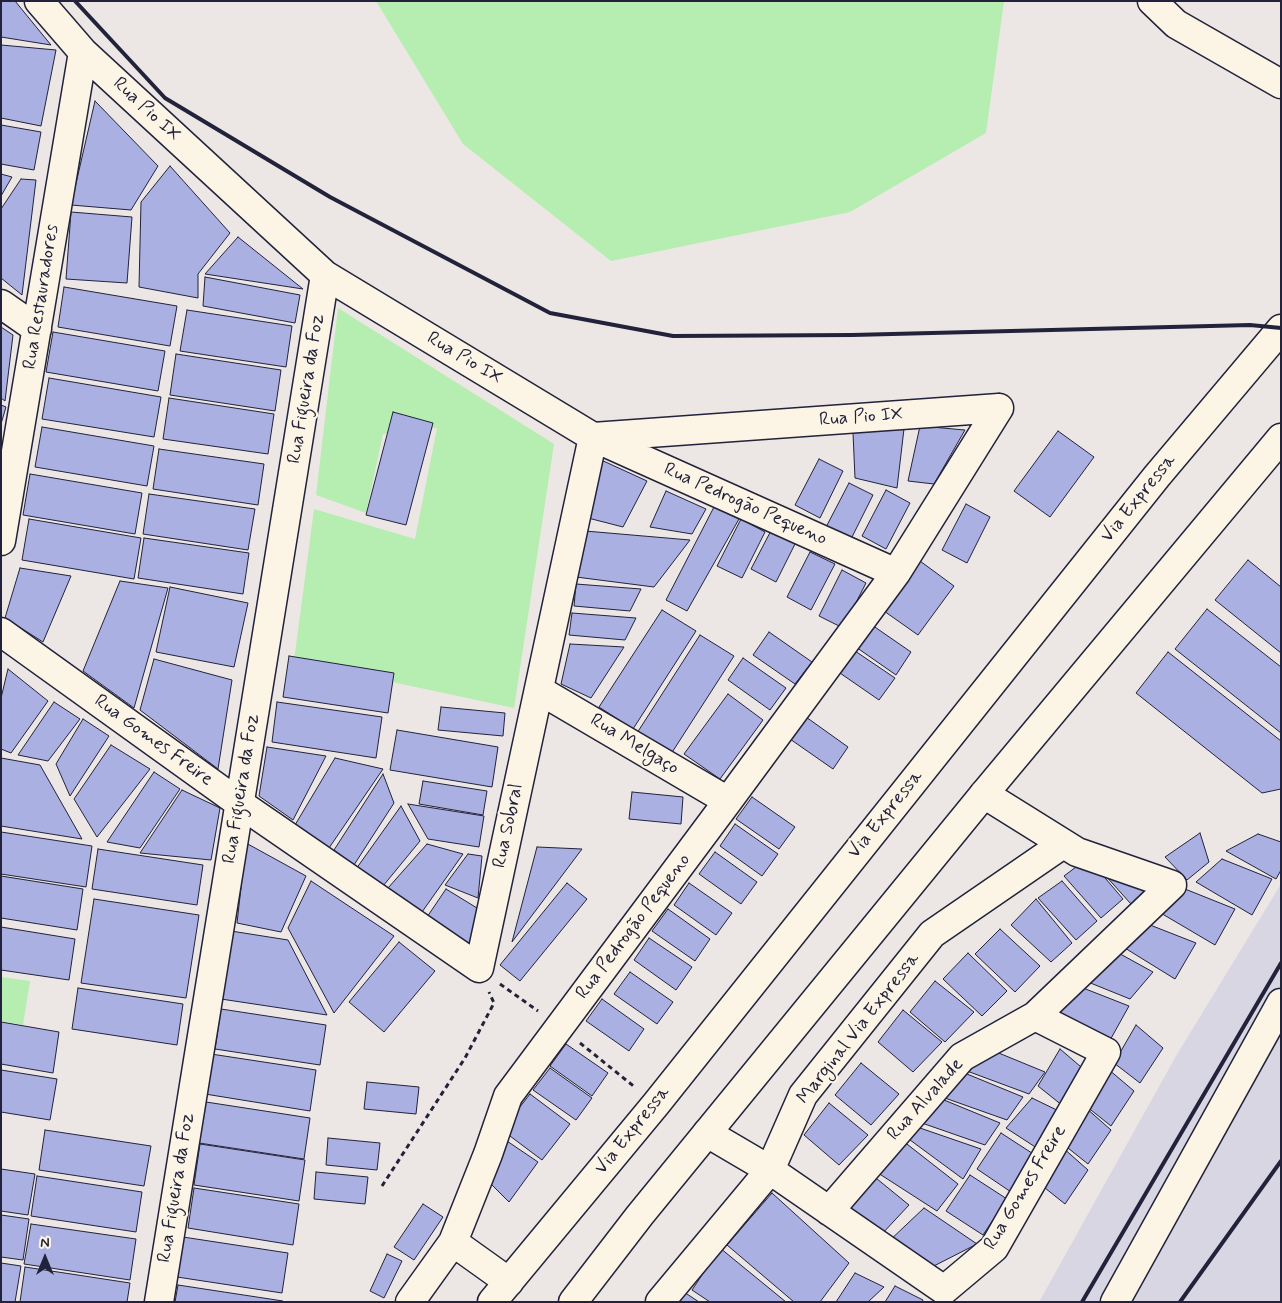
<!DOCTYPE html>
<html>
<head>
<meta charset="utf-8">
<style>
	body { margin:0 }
	#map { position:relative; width:1282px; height:1303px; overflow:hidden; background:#ece7e4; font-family:Mynerve,sans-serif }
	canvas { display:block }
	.frame { position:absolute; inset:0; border:2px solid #22223b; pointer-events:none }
	.north { position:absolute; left:20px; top:1233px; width:50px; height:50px; -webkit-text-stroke:4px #fcf5e5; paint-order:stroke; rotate:0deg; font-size:14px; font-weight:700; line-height:20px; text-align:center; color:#22223b }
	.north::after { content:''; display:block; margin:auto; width:18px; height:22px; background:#22223b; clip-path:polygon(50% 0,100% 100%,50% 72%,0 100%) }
</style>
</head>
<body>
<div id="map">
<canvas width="1282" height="1303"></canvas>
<div class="frame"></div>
<div class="north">N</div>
</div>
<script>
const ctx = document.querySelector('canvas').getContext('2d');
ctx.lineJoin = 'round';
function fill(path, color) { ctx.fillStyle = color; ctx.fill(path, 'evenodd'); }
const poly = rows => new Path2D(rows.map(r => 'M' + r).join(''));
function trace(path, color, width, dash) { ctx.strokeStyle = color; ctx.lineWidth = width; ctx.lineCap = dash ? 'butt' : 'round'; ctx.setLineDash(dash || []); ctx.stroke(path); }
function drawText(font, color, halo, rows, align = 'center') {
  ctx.font = font + ' Mynerve,sans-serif'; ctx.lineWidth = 4.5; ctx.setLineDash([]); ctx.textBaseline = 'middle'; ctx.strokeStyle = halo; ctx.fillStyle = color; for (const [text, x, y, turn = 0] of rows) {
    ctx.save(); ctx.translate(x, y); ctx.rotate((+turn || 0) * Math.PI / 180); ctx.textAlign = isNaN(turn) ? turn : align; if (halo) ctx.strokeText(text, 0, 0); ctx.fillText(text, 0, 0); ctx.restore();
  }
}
fill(poly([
	[1281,884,1281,1302,1039,1302,1176,1056]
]), '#d8d6e3');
fill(poly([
	[376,1,1004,1,986,133,850,212,611,261,463,144],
	[338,308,554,444,514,708,294,661,314,509,415,539,437,428,383,434,366,513,316,495],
	[1,977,30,981,23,1025,1,1021]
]), '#b6edb0');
const building = poly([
	[1,1,15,1,51,45,1,37,1,1],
	[1,45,56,50,41,126,1,118,1,45],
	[95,101,158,166,131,210,71,205,95,101],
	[1,125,41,132,34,170,1,164,1,125],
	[170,166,230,233,198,274,198,298,139,287,141,202,170,166],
	[1,174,12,177,1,196,1,174],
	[21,179,36,180,22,295,1,278,1,209,21,179],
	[71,212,132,217,127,283,66,279,71,212],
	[238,237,303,289,205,274,238,237],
	[205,277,300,295,295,323,203,306,205,277],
	[64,287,177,306,170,346,58,327,64,287],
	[187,310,292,326,286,367,180,351,187,310],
	[1,327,13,335,5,401,1,398,1,327],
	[53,332,165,351,158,391,46,372,53,332],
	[176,354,281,370,275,411,170,395,176,354],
	[49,378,161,397,154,437,42,419,49,378],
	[169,398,274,414,268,454,163,439,169,398],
	[1,405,6,407,1,424,1,405],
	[393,412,433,423,406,525,366,515,393,412],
	[920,426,965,430,934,484,908,481,920,426],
	[42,427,154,446,147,486,35,467,42,427],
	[904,429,897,488,855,478,853,433,904,429],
	[1058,431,1094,457,1050,517,1014,491,1058,431],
	[159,449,264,464,258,505,153,489,159,449],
	[599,459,647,481,623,527,588,518,599,459],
	[819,459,843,471,820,518,795,505,819,459],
	[30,474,142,493,135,534,23,515,30,474],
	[849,483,873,495,850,541,825,529,849,483],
	[886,490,910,503,886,549,862,536,886,490],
	[666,491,706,509,692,534,650,527,666,491],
	[149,494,255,509,248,550,143,534,149,494],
	[966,504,990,517,967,563,942,550,966,504],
	[714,507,739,519,687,611,666,600,714,507],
	[29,519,141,538,134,579,22,560,29,519],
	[741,519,765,532,742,578,717,566,741,519],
	[775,523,799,536,776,582,751,569,775,523],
	[585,531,690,540,654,587,576,577,585,531],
	[144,538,249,553,243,594,138,578,144,538],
	[810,552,835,564,811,610,787,597,810,552],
	[1248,560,1281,587,1281,653,1215,600,1248,560],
	[920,561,954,586,918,635,884,611,920,561],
	[20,568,71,576,43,642,5,618,20,568],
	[842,570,866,583,843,628,819,616,842,570],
	[120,581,168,588,134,708,83,671,120,581],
	[576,584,641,589,630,611,574,606,576,584],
	[170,587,248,603,234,667,156,652,170,587],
	[1207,609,1281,667,1281,733,1175,649,1207,609],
	[662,610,696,631,633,729,599,707,662,610],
	[572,613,636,618,625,640,569,635,572,613],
	[869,623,911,652,896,675,853,645,869,623],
	[769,632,812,662,795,684,753,655,769,632],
	[700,635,734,656,671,754,637,733,700,635],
	[570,644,624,647,591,698,561,684,570,644],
	[852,649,895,678,879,700,837,671,852,649],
	[1168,652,1281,741,1281,789,1262,793,1136,693,1168,652],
	[289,656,394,673,388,713,283,697,289,656],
	[743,658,786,688,770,710,728,680,743,658],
	[154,659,232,680,218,769,140,710,154,659],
	[8,669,48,701,11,753,1,749,1,698,8,669],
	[728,694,763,720,720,779,684,754,728,694],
	[54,702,80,719,48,761,18,755,54,702],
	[277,702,382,717,376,758,272,742,277,702],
	[441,707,505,713,503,736,438,730,441,707],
	[806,717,848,747,833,769,790,739,806,717],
	[83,719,109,736,70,796,56,764,83,719],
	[397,730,498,747,492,787,390,770,397,730],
	[111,745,150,769,97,837,74,799,111,745],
	[267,747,326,756,293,820,259,796,267,747],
	[1,758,40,765,82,839,1,826,1,758],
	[335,758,383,769,329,848,295,825,335,758],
	[154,772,180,789,140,848,107,842,154,772],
	[383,774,394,803,354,865,334,850,383,774],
	[423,781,487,791,483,815,419,804,423,781],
	[182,790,220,808,211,860,140,853,182,790],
	[632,792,683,797,681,824,629,819,632,792],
	[752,797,795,827,779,849,736,819,752,797],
	[408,804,484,816,479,847,428,839,408,804],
	[401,806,420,841,383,886,356,869,401,806],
	[735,824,778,854,762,876,720,846,735,824],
	[1,832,92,846,86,887,1,874,1,832],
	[1200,833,1209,862,1187,880,1165,857,1200,833],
	[1258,834,1281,842,1281,870,1276,879,1226,851,1258,834],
	[246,843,306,876,281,932,237,923,246,843],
	[427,844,463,854,422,912,388,888,427,844],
	[537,847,582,849,512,942,537,847],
	[98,849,203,865,197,905,92,889,98,849],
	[715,852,757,882,741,904,699,874,715,852],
	[468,854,482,856,478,898,445,885,468,854],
	[1088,858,1123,899,1101,918,1064,876,1088,858],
	[1222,859,1272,879,1252,915,1196,882,1222,859],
	[1094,863,1153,886,1131,904,1094,863],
	[1,876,83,889,77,930,1,918,1,876],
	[311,881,394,936,334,1013,288,928,311,881],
	[1062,881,1097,921,1076,940,1038,898,1062,881],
	[567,883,587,899,520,981,500,965,567,883],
	[689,883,732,913,716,935,674,905,689,883],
	[446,889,477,908,470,944,425,920,446,889],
	[1185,889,1235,909,1215,945,1159,912,1185,889],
	[94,899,199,915,186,998,81,983,94,899],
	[1036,899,1072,943,1051,962,1011,925,1036,899],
	[668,909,710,939,695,961,652,931,668,909],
	[1145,923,1196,943,1175,979,1120,945,1145,923],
	[1,927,75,939,69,980,1,970,1,927],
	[1000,929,1040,966,1015,992,975,954,1000,929],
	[231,931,288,940,327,1015,221,999,231,931],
	[649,938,692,967,676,990,634,960,649,938],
	[399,942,435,971,384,1032,349,1002,399,942],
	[1113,950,1153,972,1130,999,1088,982,1113,950],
	[968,953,1007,991,982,1016,943,979,968,953],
	[630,972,673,1002,657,1024,614,994,630,972],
	[935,981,974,1012,945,1042,910,1012,935,981],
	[1078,986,1129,1006,1109,1042,1053,1008,1078,986],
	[78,988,183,1004,177,1045,72,1029,78,988],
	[602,999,644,1029,629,1051,586,1021,602,999],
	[221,1009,326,1025,320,1065,215,1049,221,1009],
	[903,1010,942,1042,913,1072,878,1042,903,1010],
	[1,1022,59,1032,53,1073,1,1064,1,1022],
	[1136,1025,1163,1048,1140,1083,1114,1063,1136,1025],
	[566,1044,608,1073,592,1096,550,1066,566,1044],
	[989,1049,1045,1072,1029,1094,967,1071,989,1049],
	[1060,1049,1087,1072,1063,1106,1038,1086,1060,1049],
	[211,1054,316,1070,310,1111,205,1094,211,1054],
	[861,1063,899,1094,871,1125,835,1095,861,1063],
	[550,1068,592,1098,576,1120,533,1090,550,1068],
	[1108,1069,1134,1091,1111,1126,1086,1106,1108,1069],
	[1,1070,57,1079,50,1120,1,1112,1,1070],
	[967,1074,1023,1097,1007,1120,942,1097,967,1074],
	[367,1082,419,1087,416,1114,364,1109,367,1082],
	[530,1094,570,1124,542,1160,502,1130,530,1094],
	[1032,1098,1067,1115,1043,1152,1006,1128,1032,1098],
	[944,1100,1000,1123,985,1145,919,1122,944,1100],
	[206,1102,310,1118,304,1159,199,1143,206,1102],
	[829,1103,868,1135,839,1165,804,1135,829,1103],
	[1085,1107,1111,1130,1088,1164,1063,1144,1085,1107],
	[917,1127,981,1149,963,1179,906,1137,917,1127],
	[45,1130,151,1146,144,1186,39,1170,45,1130],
	[1001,1133,1038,1157,1014,1194,977,1169,1001,1133],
	[501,1137,538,1162,509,1202,483,1176,501,1137],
	[328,1138,380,1143,377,1170,326,1165,328,1138],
	[903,1141,958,1184,937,1211,878,1173,903,1141],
	[200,1144,305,1160,299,1201,194,1185,200,1144],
	[1062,1147,1088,1170,1065,1204,1040,1184,1062,1147],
	[1,1169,35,1174,28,1215,1,1211,1,1169],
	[316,1172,368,1177,365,1204,314,1199,316,1172],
	[871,1174,909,1205,881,1235,845,1206,871,1174],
	[970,1175,1007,1199,983,1235,946,1211,970,1175],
	[37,1176,142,1192,136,1232,31,1216,37,1176],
	[194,1188,299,1204,293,1245,188,1228,194,1188],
	[772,1193,849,1263,820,1302,794,1302,727,1245,772,1193],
	[423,1204,443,1217,414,1260,394,1247,423,1204],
	[924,1208,977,1244,928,1269,887,1243,924,1208],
	[1,1215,29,1219,23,1260,1,1257,1,1215],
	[31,1224,136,1239,130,1280,24,1264,31,1224],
	[183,1237,288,1253,282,1293,177,1277,183,1237],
	[720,1248,786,1302,710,1302,692,1290,720,1248],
	[387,1254,402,1261,384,1298,370,1291,387,1254],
	[1,1263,21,1266,15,1302,1,1302,1,1263],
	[25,1267,130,1283,127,1302,20,1302,25,1267],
	[855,1273,884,1287,868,1302,836,1302,855,1273],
	[178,1285,283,1301,283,1302,175,1302,178,1285],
	[895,1286,923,1300,922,1302,885,1302,895,1286],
	[681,1290,699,1302,674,1302,681,1290]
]);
fill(building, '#aab0e1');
trace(building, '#22223b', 1);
const minor = poly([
	[39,1,83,52,325,275,593,437,999,408],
	[1,304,37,329],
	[1,541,83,52],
	[1,632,239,803,479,968,593,437,896,573],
	[539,690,728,801],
	[707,1133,770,1170,944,1290,994,1248,1106,1052,1035,1016],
	[829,1211,962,1057,1035,1016,1172,885,1077,852,984,794],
	[453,1242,509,1282],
	[159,1302,325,275],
	[410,1302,453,1242,488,1154,508,1096,728,801,896,573,999,408],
	[660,1302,770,1170,803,1095,932,934,1063,844],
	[1115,1302,1281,1003]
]);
const major = poly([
	[1152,1,1176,24,1281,84]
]);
const highway = poly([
	[492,1302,656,1104,1157,476,1281,329],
	[573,1302,640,1215,984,794,1281,438]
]);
trace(minor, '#22223b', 31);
trace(major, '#22223b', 31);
trace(highway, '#22223b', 31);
trace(poly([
	[500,984,538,1011],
	[580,1043,636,1088],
	[382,1186,465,1058,494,1003,489,992]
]), '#22223b', 3, [5, 4]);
trace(minor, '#fcf5e5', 28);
trace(major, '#fcf5e5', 28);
trace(highway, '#fcf5e5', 28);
trace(poly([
	[75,1,165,98,330,197,550,313,673,336,852,335,1250,325,1281,328],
	[1082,1302,1281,963],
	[1180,1302,1281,1161]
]), '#22223b', 4);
drawText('19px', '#22223b', '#fcf5e5', [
	["Rua Pio IX",146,110,43],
	["Rua Restauradores",42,297,-81],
	["Rua Pio IX",464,359,31],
	["Rua Figueira da Foz",307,389,-81],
	["Rua Pio IX",861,418,-4],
	["Via Expressa",1139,499,-51],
	["Rua Pedrogão Pequeno",745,505,24],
	["Rua Gomes Freire",153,741,36],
	["Rua Melgaço",634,745,31],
	["Rua Figueira da Foz",242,789,-81],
	["Via Expressa",886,815,-51],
	["Rua Sobral",509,826,-78],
	["Rua Pedrogão Pequeno",634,927,-53],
	["Marginal Via Expressa",859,1029,-52],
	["Rua Alvalade",926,1100,-48],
	["Via Expressa",633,1131,-51],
	["Rua Figueira da Foz",177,1188,-81],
	["Rua Gomes Freire",1026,1188,-59]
]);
</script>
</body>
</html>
